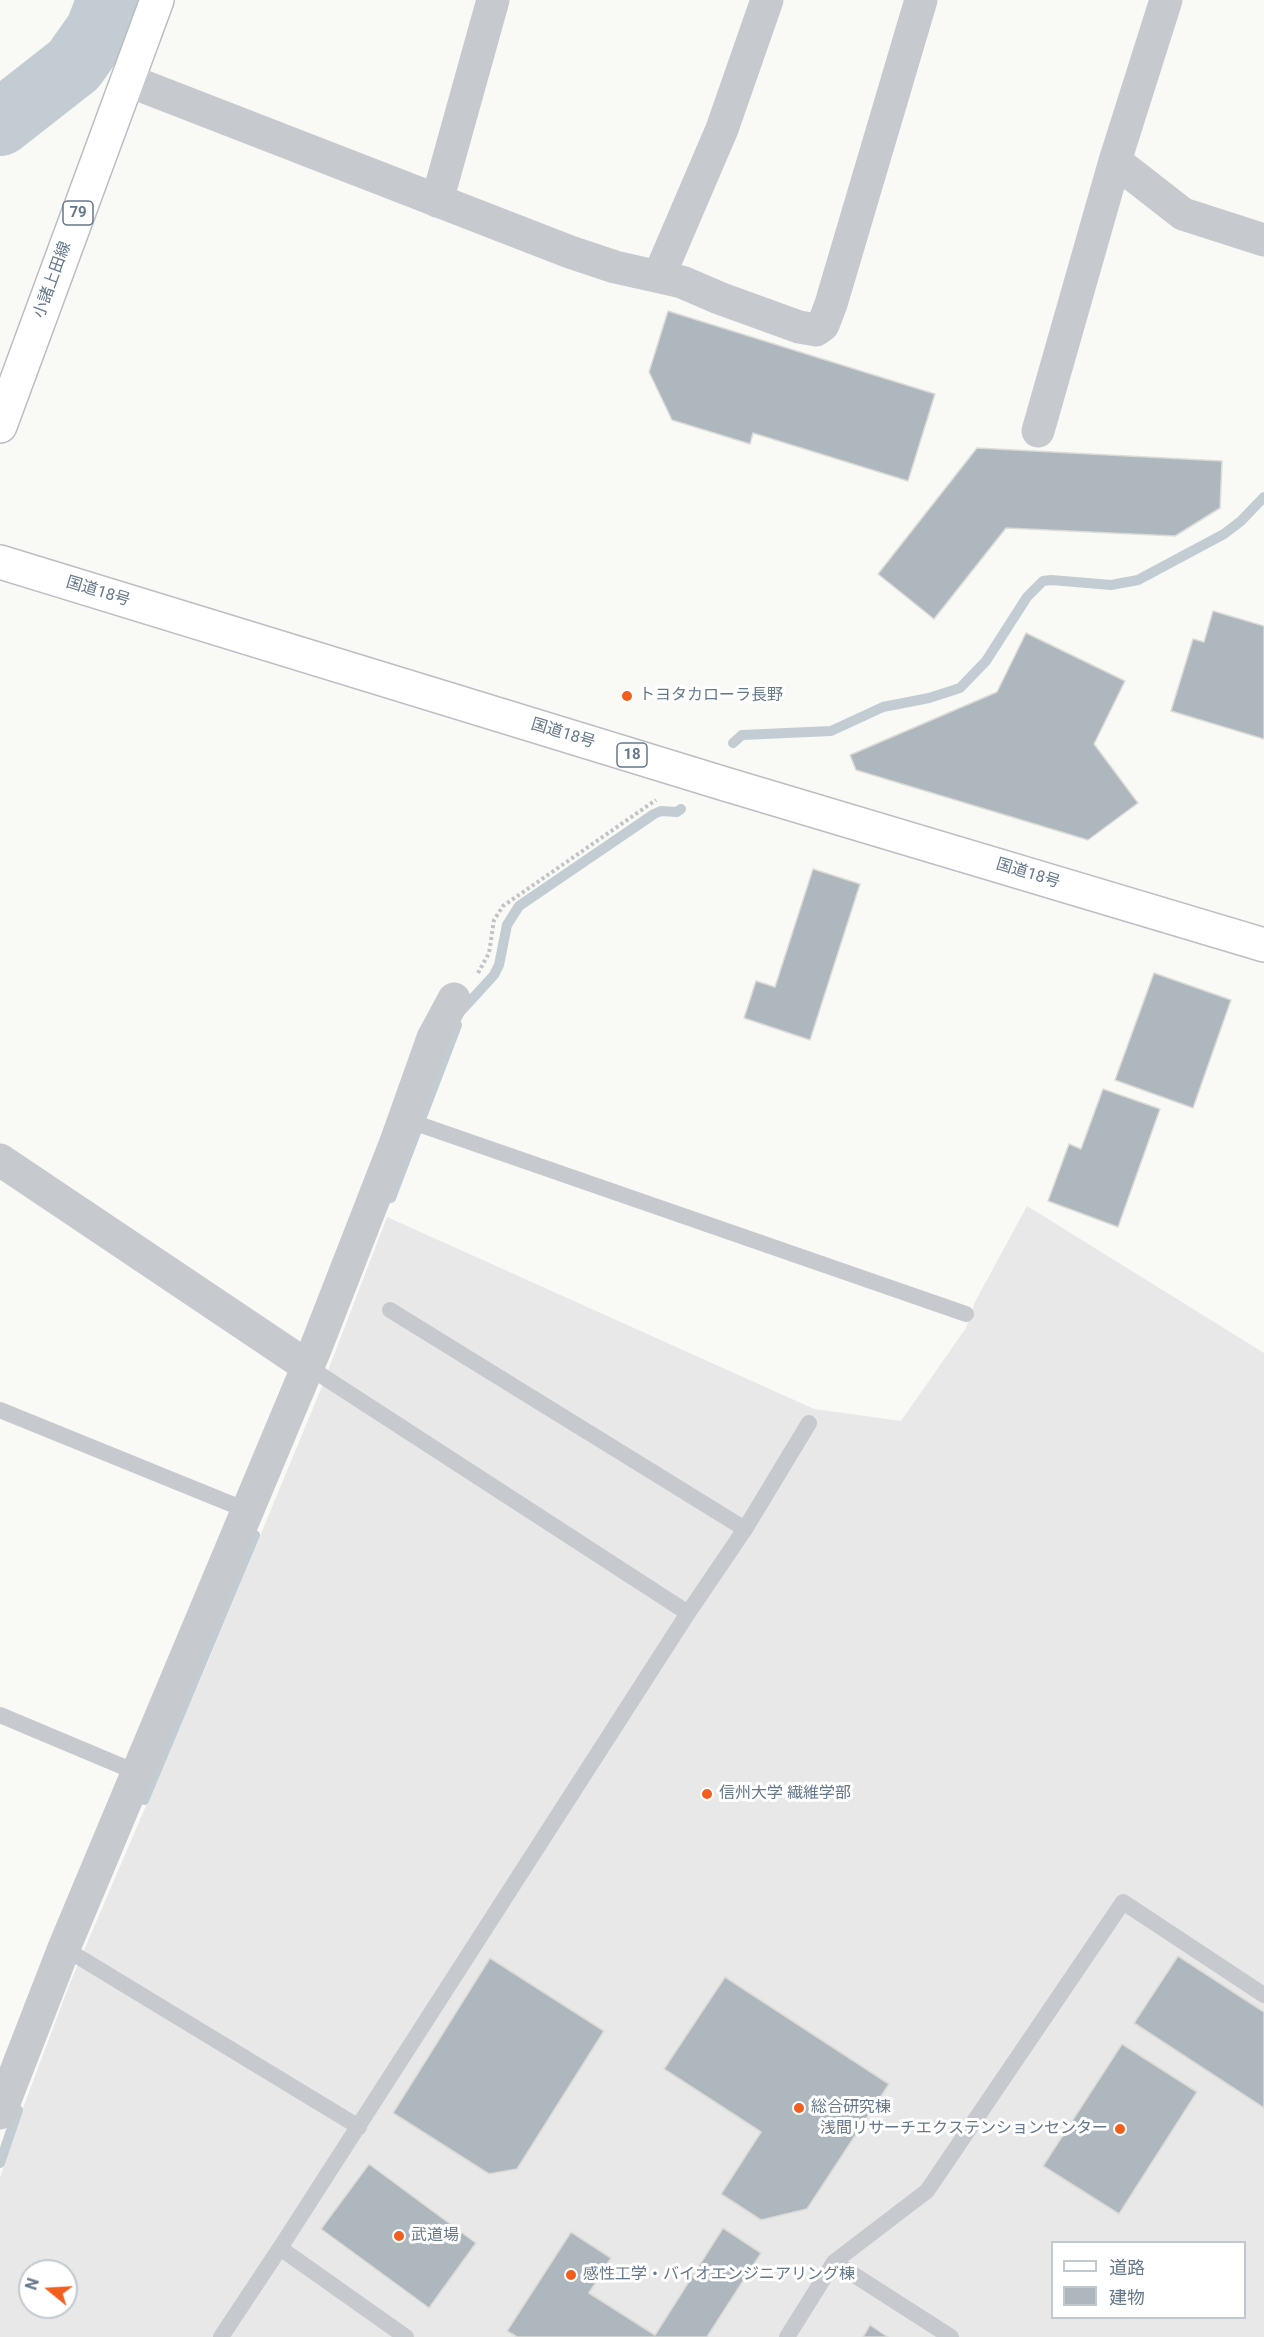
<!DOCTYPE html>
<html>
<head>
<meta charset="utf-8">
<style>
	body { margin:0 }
	#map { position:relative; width:1264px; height:2337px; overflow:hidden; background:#f9f9f6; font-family:Roboto,"Noto Sans JP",sans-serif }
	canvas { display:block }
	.legend { position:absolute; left:1051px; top:2241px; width:195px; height:78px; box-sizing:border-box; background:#fff; border:2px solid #c1c9d0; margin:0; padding:8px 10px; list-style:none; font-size:18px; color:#65778a }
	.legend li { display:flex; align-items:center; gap:12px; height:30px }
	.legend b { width:30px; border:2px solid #c1c9d0 }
	.north { position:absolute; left:18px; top:2259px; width:60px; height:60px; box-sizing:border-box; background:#fff; border:2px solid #c1c9d0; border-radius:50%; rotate:288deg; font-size:16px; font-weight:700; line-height:24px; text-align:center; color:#65778a }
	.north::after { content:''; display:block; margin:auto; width:21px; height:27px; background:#f25e1d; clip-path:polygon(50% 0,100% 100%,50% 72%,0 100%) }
</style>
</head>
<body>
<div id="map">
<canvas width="1264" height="2337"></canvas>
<ul class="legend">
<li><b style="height:8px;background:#fff"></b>道路</li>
<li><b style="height:16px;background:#afb7be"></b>建物</li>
</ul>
<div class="north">N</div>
</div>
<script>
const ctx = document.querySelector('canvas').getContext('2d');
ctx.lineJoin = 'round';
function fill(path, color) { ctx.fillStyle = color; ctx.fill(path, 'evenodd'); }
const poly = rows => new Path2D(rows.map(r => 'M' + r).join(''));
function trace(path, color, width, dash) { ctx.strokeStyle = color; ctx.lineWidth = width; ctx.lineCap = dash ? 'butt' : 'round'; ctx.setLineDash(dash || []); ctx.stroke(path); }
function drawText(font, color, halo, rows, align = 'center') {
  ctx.font = font + ' Roboto,"Noto Sans JP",sans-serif'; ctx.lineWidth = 6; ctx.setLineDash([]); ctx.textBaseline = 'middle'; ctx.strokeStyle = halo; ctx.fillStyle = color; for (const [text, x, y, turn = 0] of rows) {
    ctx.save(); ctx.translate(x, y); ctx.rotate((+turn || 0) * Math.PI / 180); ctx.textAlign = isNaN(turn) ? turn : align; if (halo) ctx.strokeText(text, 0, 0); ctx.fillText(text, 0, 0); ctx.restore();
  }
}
fill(poly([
	[1027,1206,1264,1353,1264,2337,0,2337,0,2178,23,2108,70,1983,209,1659,321,1389,387,1217,814,1409,901,1421,966,1328,975,1302],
	[1052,2242,1244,2242,1244,2318,1052,2318],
	[30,2271,66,2271,66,2307,30,2307]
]), '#e7e8e7');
trace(poly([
	[733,743,742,735,831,731,883,707,929,698,960,688,986,661,1027,597,1043,581,1051,580,1111,585,1138,580,1224,534,1241,521,1264,497],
	[462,1010,494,975,499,965,507,925,519,906,654,814,661,811,677,812,681,809],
	[391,1198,457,1025],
	[144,1800,255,1535],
	[0,2163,18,2110]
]), '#c2ccd2', 10);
trace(poly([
	[0,123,74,65,98,31,110,0]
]), '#c2ccd2', 66);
const building = poly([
	[668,311,935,394,908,481,753,433,750,444,672,420,649,372,668,311],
	[977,448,1222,461,1220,508,1175,536,1006,528,934,619,878,574,977,448],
	[1213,611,1264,626,1264,739,1171,711,1193,639,1204,642,1213,611],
	[1026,633,1125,681,1094,744,1138,803,1088,840,856,770,850,755,997,692,1026,633],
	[813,869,860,884,810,1040,744,1018,756,981,775,987,813,869],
	[1154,973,1231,1000,1193,1108,1115,1080,1154,973],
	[1103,1089,1160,1109,1118,1227,1048,1201,1069,1144,1081,1149,1103,1089],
	[1178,1956,1264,2012,1264,2108,1134,2023,1178,1956],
	[490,1958,604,2031,517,2169,489,2174,393,2113,490,1958],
	[725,1977,889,2084,807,2209,761,2220,721,2194,761,2132,664,2069,725,1977],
	[1122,2044,1197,2092,1119,2214,1043,2166,1122,2044],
	[369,2164,476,2243,429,2308,321,2229,369,2164],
	[723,2228,761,2253,707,2337,517,2337,507,2331,571,2232,611,2258,589,2293,655,2335,723,2228],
	[870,2325,888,2337,863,2337,870,2325]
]);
fill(building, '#afb7be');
trace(building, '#dbdbd8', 1.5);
const primary = poly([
	[0,426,157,0]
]);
const trunk = poly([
	[0,562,725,784,1264,945]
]);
trace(primary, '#b9bec2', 36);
trace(trunk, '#bbbec2', 36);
trace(poly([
	[478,973,489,953,494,920,503,906,656,800]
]), '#c0c3c5', 4, [3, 3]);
trace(poly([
	[424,1126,966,1314],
	[390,1310,745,1529],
	[307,1366,688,1613],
	[0,1410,246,1510],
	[0,1715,138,1773],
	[64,1948,359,2127],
	[834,2262,951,2337],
	[221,2337,280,2248],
	[406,2337,280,2248,688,1613,745,1529,809,1423],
	[787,2337,834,2262,927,2191,1123,1902,1264,1995]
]), '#c6cacf', 16);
trace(poly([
	[127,80,570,252,615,267,682,282,719,298,799,327,816,330,823,325,831,304,921,0],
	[1115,161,1183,214,1264,240],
	[437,201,493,0],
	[659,276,722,129,767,0],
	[1038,431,1115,161,1166,0],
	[0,1160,307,1366],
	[0,2113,64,1948,316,1347,396,1142,433,1038,454,999]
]), '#c6cacf', 33);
trace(primary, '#fff', 33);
trace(trunk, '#fff', 33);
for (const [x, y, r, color] of [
	[627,696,6,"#f25e1d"],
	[707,1794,6,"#f25e1d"],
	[799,2108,6,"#f25e1d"],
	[1120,2129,6,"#f25e1d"],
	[399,2236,6,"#f25e1d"],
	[571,2275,6,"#f25e1d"]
]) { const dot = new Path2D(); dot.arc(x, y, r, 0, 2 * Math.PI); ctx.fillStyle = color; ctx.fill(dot); trace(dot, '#fff', 2); }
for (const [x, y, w] of [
	[78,213,30],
	[632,755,30]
]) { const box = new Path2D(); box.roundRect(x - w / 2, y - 12, w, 24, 4.5); ctx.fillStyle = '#fff'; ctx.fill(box); trace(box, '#65778a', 1.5); }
drawText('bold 15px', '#65778a', null, [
	["79",78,213],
	["18",632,755]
]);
drawText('16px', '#65778a', '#fff', [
	["小諸上田線",53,280,-70],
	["国道18号",98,592,17],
	["国道18号",563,734,17],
	["国道18号",1028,874,17]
]);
drawText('16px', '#65778a', '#fff', [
	["トヨタカローラ長野",639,696],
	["信州大学 繊維学部",719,1794],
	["総合研究棟",811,2108],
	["浅間リサーチエクステンションセンター",1108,2129,"right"],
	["武道場",411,2236],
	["感性工学・バイオエンジニアリング棟",583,2275]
], 'left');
</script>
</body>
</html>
